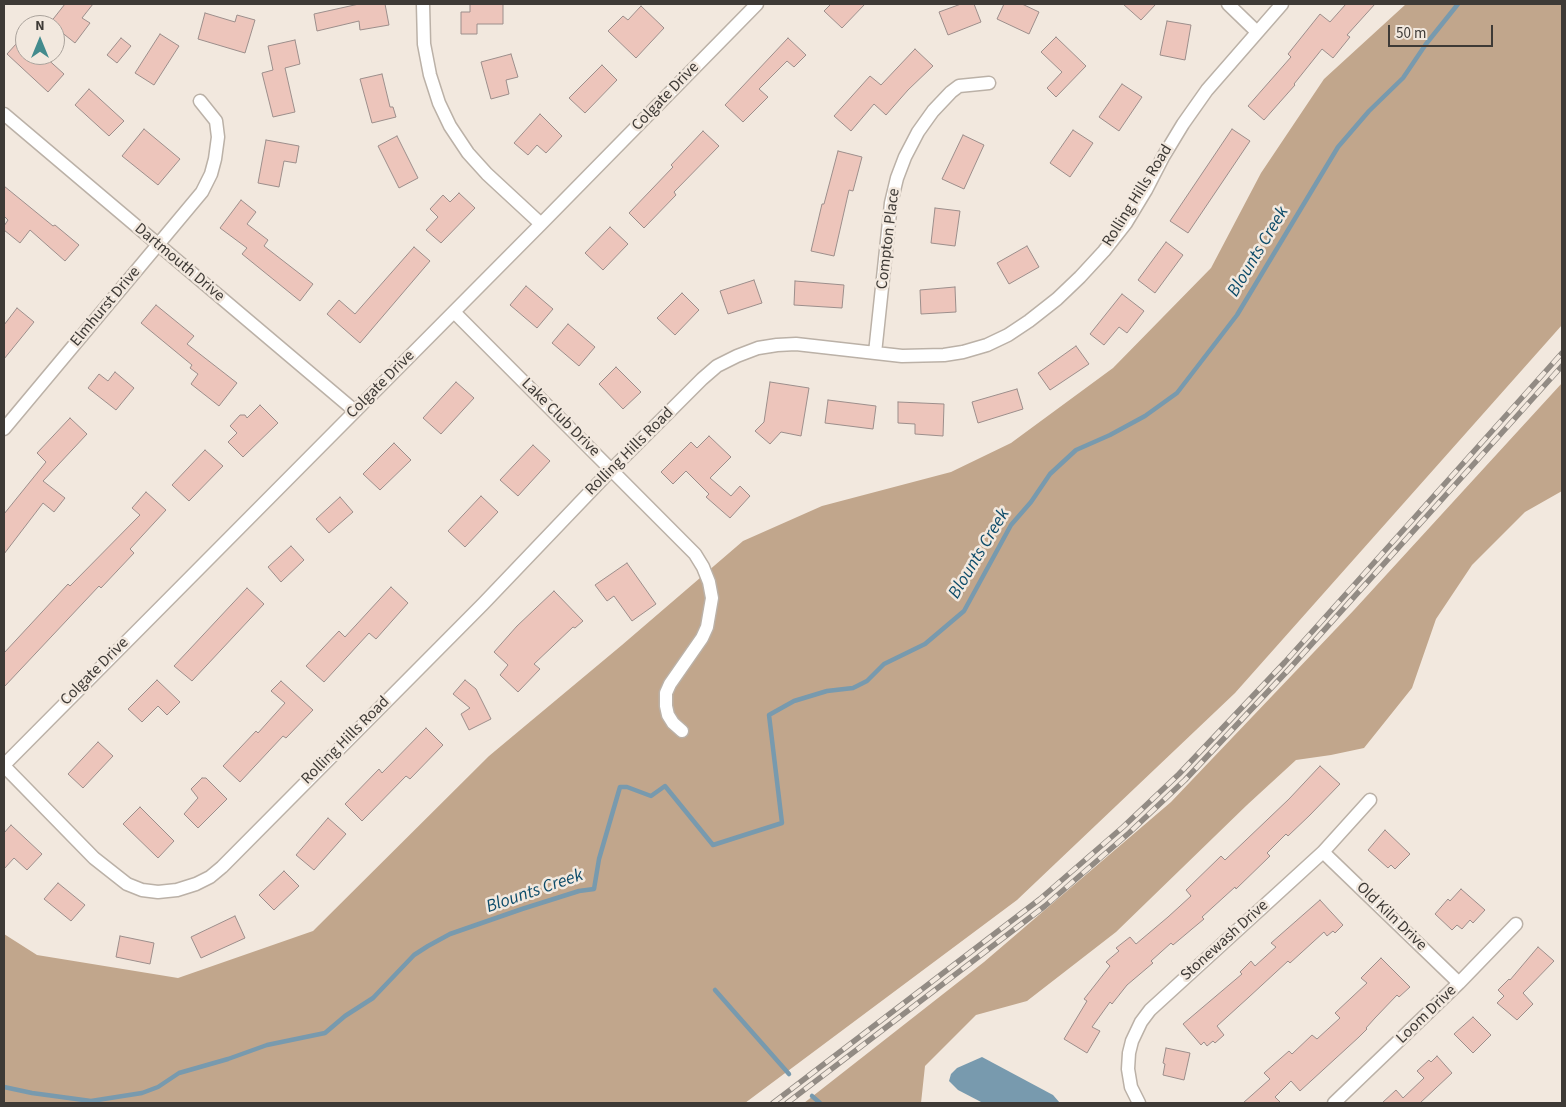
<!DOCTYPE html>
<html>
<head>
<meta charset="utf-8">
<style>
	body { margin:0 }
	#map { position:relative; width:1566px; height:1107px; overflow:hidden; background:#f2e8de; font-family:"Source Sans 3",sans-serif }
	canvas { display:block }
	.frame { position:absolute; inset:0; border:5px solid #3e3a36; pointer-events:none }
	.north { position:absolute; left:15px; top:15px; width:50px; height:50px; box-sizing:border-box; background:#f2e8de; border:1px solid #aaa29b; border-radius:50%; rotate:0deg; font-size:14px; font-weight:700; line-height:20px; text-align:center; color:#3e3a36 }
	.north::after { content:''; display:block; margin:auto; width:18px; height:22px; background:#438b8d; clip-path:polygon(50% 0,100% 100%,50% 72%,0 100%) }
	.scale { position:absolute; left:1388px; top:25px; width:105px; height:22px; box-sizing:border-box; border:2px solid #3e3a36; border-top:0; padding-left:6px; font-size:15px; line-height:18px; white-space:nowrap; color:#3e3a36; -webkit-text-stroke:4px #f2e8de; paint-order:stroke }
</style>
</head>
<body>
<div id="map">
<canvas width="1566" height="1107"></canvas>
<div class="frame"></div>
<div class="north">N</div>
<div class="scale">50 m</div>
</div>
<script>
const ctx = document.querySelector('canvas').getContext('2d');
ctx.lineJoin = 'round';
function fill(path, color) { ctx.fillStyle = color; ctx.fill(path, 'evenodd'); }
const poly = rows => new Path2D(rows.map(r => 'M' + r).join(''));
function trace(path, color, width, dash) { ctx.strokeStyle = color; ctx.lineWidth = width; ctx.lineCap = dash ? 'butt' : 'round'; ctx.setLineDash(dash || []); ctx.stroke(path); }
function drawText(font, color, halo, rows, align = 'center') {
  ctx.font = font + ' "Source Sans 3",sans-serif'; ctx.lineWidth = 5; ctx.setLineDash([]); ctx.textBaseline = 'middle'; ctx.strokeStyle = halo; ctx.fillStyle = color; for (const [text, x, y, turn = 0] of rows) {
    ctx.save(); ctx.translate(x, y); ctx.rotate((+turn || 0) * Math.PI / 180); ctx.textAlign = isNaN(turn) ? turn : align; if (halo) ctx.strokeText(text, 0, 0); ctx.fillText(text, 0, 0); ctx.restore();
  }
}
fill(poly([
	[1406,4,1562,4,1562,325,1235,693,1017,900,745,1103,4,1103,4,934,37,955,178,978,313,931,489,756,622,645,743,541,822,506,951,472,1011,443,1113,368,1211,268,1261,173,1324,79],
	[1562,383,1562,491,1525,512,1472,565,1436,619,1412,688,1364,748,1331,755,1296,760,1247,805,1116,932,1027,1001,976,1015,925,1066,921,1103,804,1103,984,962,1171,802,1354,610]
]), '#c1a68c');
fill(poly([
	[982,1057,1053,1095,1060,1103,983,1103,958,1090,949,1081,951,1074,957,1068]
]), '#789aae');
trace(poly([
	[715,990,789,1074],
	[4,1087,32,1093,91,1101,142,1093,158,1087,179,1073,228,1059,267,1045,325,1033,345,1016,373,998,414,955,428,946,450,934,522,909,579,891,594,889,599,859,620,787,627,787,651,796,665,786,713,845,782,823,769,715,794,701,827,691,853,688,867,681,884,664,925,644,964,611,1011,525,1031,502,1050,474,1076,450,1110,435,1145,416,1177,393,1237,315,1338,147,1369,111,1403,78,1426,44,1458,4],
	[812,1096,820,1103]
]), '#789aae', 4.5);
const building = poly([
	[65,4,93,4,82,18,90,23,75,43,55,27,55,25,50,23,65,4],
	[359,4,385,4,389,25,360,30,359,21,317,31,314,14,359,4],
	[470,4,503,4,503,24,477,24,477,34,461,34,461,12,470,12,470,4],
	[831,4,865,4,842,28,824,11,831,4],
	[961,4,974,4,981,22,948,35,939,12,961,4],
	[1004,4,1022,4,1039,12,1029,34,997,19,1004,4],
	[1123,4,1156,4,1141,20,1123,4],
	[1346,4,1375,4,1347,35,1350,37,1333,58,1322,49,1294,84,1295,85,1264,120,1248,106,1291,57,1288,54,1320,14,1330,22,1346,4],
	[641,6,664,28,636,58,608,31,623,16,628,20,641,6],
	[205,13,235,22,237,15,255,20,245,53,198,39,205,13],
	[1167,21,1191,25,1185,60,1160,55,1167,21],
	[25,34,25,55,43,55,64,74,48,92,7,54,25,34],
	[160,34,179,46,154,85,135,73,160,34],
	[1056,37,1086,66,1056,97,1047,88,1062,72,1041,52,1056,37],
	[121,38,131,46,117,63,107,55,121,38],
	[788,38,806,55,794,67,787,61,759,89,768,97,743,122,725,105,788,38],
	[295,40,300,64,285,68,295,112,273,117,262,73,273,70,268,46,295,40],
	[915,49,933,66,908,90,886,115,874,104,851,131,834,116,870,76,881,85,915,49],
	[511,54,518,77,506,80,509,94,491,99,481,62,511,54],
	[602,65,617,80,585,113,569,98,602,65],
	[382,74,390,107,393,107,396,117,372,123,360,79,382,74],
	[1122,84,1142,97,1119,131,1099,117,1122,84],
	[89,89,124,121,109,136,75,105,89,89],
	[540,114,562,136,546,153,537,145,528,155,514,143,540,114],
	[144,129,180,159,158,185,122,156,144,129],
	[1232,129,1250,141,1188,233,1170,221,1232,129],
	[1073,130,1093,143,1070,177,1050,163,1073,130],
	[703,131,719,146,674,192,676,195,644,228,629,213,673,167,671,165,703,131],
	[963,135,984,145,964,189,942,179,963,135],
	[397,136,418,178,399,188,378,146,397,136],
	[266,140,299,146,296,163,284,161,279,187,258,183,266,140],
	[838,151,862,157,853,191,849,190,834,256,811,251,822,204,824,204,838,151],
	[4,186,53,226,55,225,79,245,65,261,30,230,20,243,4,230,4,226,8,220,4,216,4,186],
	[459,193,475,208,441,243,426,230,438,217,430,209,443,195,450,202,459,193],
	[241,200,256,212,247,224,268,240,264,246,313,284,300,301,242,254,247,248,220,228,241,200],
	[935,208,960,211,955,246,931,243,935,208],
	[610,227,628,244,603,270,585,253,610,227],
	[1166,242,1183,255,1155,293,1138,280,1166,242],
	[1027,246,1039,267,1009,284,997,263,1027,246],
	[414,247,430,261,360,343,327,314,339,300,355,314,414,247],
	[754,280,762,303,728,314,720,291,754,280],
	[795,281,844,285,842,308,794,305,795,281],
	[526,286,553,309,537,328,510,305,526,286],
	[955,287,956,312,921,314,920,290,955,287],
	[682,293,699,310,675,335,657,318,682,293],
	[1122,294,1144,311,1127,333,1119,327,1104,345,1090,334,1122,294],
	[156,305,194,336,187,344,237,383,219,406,191,384,198,374,190,368,192,365,141,323,156,305],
	[17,308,34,322,4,359,4,325,17,308],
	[568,324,595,347,579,366,552,343,568,324],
	[1076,346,1089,364,1050,390,1038,373,1076,346],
	[616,367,641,392,623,409,599,384,616,367],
	[115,372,134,388,116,410,88,388,99,374,108,381,115,372],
	[456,382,474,398,441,434,423,418,456,382],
	[770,382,809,388,801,436,781,432,770,444,755,431,764,422,770,382],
	[1017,389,1023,409,978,423,972,402,1017,389],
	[828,400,876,406,873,429,825,423,828,400],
	[898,402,944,404,943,436,915,434,915,424,898,423,898,402],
	[260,405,278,423,243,457,228,442,237,433,230,426,240,415,245,415,247,418,260,405],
	[70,418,87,434,43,481,65,498,54,512,43,503,4,554,4,514,46,462,37,453,70,418],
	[709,436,731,457,710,478,731,496,740,486,750,496,730,518,706,497,709,494,686,471,673,484,661,472,691,442,697,448,709,436],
	[394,443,411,460,380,490,363,474,394,443],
	[533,445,550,461,518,496,500,480,533,445],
	[205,450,223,466,189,501,172,485,205,450],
	[146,492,166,510,130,549,134,553,101,588,99,586,4,687,4,653,68,584,70,586,140,515,132,508,146,492],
	[481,496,498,512,465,547,448,531,481,496],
	[340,497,353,512,329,533,316,519,340,497],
	[291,546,304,560,281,582,268,567,291,546],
	[627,563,656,604,632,621,614,596,607,601,595,585,627,563],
	[391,587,408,603,376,639,369,633,324,682,306,666,339,631,345,637,391,587],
	[247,588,264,604,192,681,174,666,247,588],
	[554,591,583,621,575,628,573,627,534,664,540,669,518,692,500,675,508,665,494,652,517,626,554,591],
	[157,680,180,702,167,715,158,706,142,722,128,709,157,680],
	[465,680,476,689,491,719,469,730,461,714,470,708,453,694,465,680],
	[281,681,313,710,286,738,283,736,240,782,223,766,256,731,258,733,285,703,271,691,281,681],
	[426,728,443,745,410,779,406,776,362,821,345,804,379,769,382,773,426,728],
	[98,742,113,756,83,788,68,774,98,742],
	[1320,766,1340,784,1310,815,1288,836,1286,834,1267,853,1270,856,1236,889,1235,887,1202,917,1204,919,1192,929,1173,945,1171,943,1151,961,1153,963,1127,985,1112,1004,1110,1002,1092,1027,1100,1031,1087,1053,1064,1039,1087,1001,1084,999,1110,966,1106,962,1119,951,1116,948,1130,937,1136,944,1168,917,1191,896,1186,890,1221,856,1225,860,1289,799,1320,766],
	[202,778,206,778,227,799,198,828,184,814,198,798,191,789,202,778],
	[140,807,174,841,158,858,123,824,140,807],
	[328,818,346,834,314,870,296,855,328,818],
	[11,825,42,854,27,870,14,858,4,869,4,833,11,825],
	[1385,830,1410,854,1395,869,1391,865,1388,868,1368,850,1385,830],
	[284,871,299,886,274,910,259,895,284,871],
	[58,883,85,905,71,921,44,899,58,883],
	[1461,889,1485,910,1473,923,1470,920,1462,929,1457,925,1452,930,1435,914,1448,899,1450,901,1461,889],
	[1320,900,1343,925,1335,933,1333,931,1327,936,1324,932,1290,963,1288,961,1249,997,1217,1026,1224,1035,1215,1043,1213,1041,1207,1046,1204,1042,1201,1045,1183,1024,1242,974,1240,972,1251,961,1255,966,1276,947,1271,943,1320,900],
	[235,916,245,938,201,958,191,937,235,916],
	[120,936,154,943,150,964,116,957,120,936],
	[1538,947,1554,961,1523,993,1533,1004,1517,1020,1497,1003,1504,996,1498,990,1509,979,1510,980,1538,947],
	[1381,958,1410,987,1399,997,1397,995,1375,1018,1366,1028,1367,1029,1359,1037,1300,1091,1291,1081,1275,1097,1281,1103,1243,1103,1270,1079,1264,1073,1289,1051,1292,1054,1312,1035,1317,1039,1340,1018,1335,1013,1367,983,1361,978,1381,958],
	[1473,1017,1491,1035,1473,1053,1454,1034,1473,1017],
	[1166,1048,1190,1053,1184,1080,1163,1075,1165,1064,1163,1063,1166,1048],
	[1437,1056,1452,1073,1420,1103,1382,1103,1396,1090,1403,1098,1424,1078,1417,1071,1429,1060,1431,1062,1437,1056]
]);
fill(building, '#edc5bb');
trace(building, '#9c8e8b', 1);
const street = poly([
	[423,4,424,44,430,75,439,103,450,126,468,153,487,174,541,224],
	[1228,4,1257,32],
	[4,114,355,411],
	[454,312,695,554,703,567,709,582,712,598,707,627,702,638,670,684,666,693,666,706,668,715,673,723,682,731],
	[875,353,891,203,897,178,905,157,918,132,933,111,951,92,959,86,989,83],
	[4,429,202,192,211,174,215,159,218,137,216,121,200,101],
	[4,765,541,224,757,4],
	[4,766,94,858,127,884,142,890,158,892,177,890,196,884,210,877,222,867,483,604,611,470,702,379,717,366,737,356,758,348,777,345,796,344,902,356,944,355,963,352,987,345,1008,335,1029,321,1057,299,1080,277,1104,251,1126,223,1146,190,1163,157,1183,124,1207,90,1282,4],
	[1323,852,1459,983],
	[1139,1103,1131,1087,1128,1069,1129,1053,1132,1041,1141,1022,1150,1010,1323,852,1370,800],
	[1334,1103,1459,983,1516,924]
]);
trace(street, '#bbb1a7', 15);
trace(street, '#fff', 12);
const rail = poly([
	[773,1103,1040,899,1123,827,1179,774,1285,662,1562,353],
	[787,1103,1045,906,1129,833,1185,780,1291,667,1562,366]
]);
trace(rail, '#928b84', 5.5);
trace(rail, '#f2e8de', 4, [11]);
drawText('16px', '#3e3a36', '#f2e8de', [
	["Colgate Drive",666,97,-46],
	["Rolling Hills Road",1138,196,-58],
	["Compton Place",889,239,-83],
	["Dartmouth Drive",179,263,40],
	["Elmhurst Drive",106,307,-50],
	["Colgate Drive",381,385,-45],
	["Lake Club Drive",560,418,45],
	["Rolling Hills Road",630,452,-45],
	["Colgate Drive",95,672,-45],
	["Rolling Hills Road",346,741,-45],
	["Old Kiln Drive",1391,917,44],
	["Stonewash Drive",1225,941,-42],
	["Loom Drive",1427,1015,-44]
]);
drawText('italic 18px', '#0c4b69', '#f2e8de', [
	["Blounts Creek",1259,252,-59],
	["Blounts Creek",980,554,-59],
	["Blounts Creek",535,892,-19]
]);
</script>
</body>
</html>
